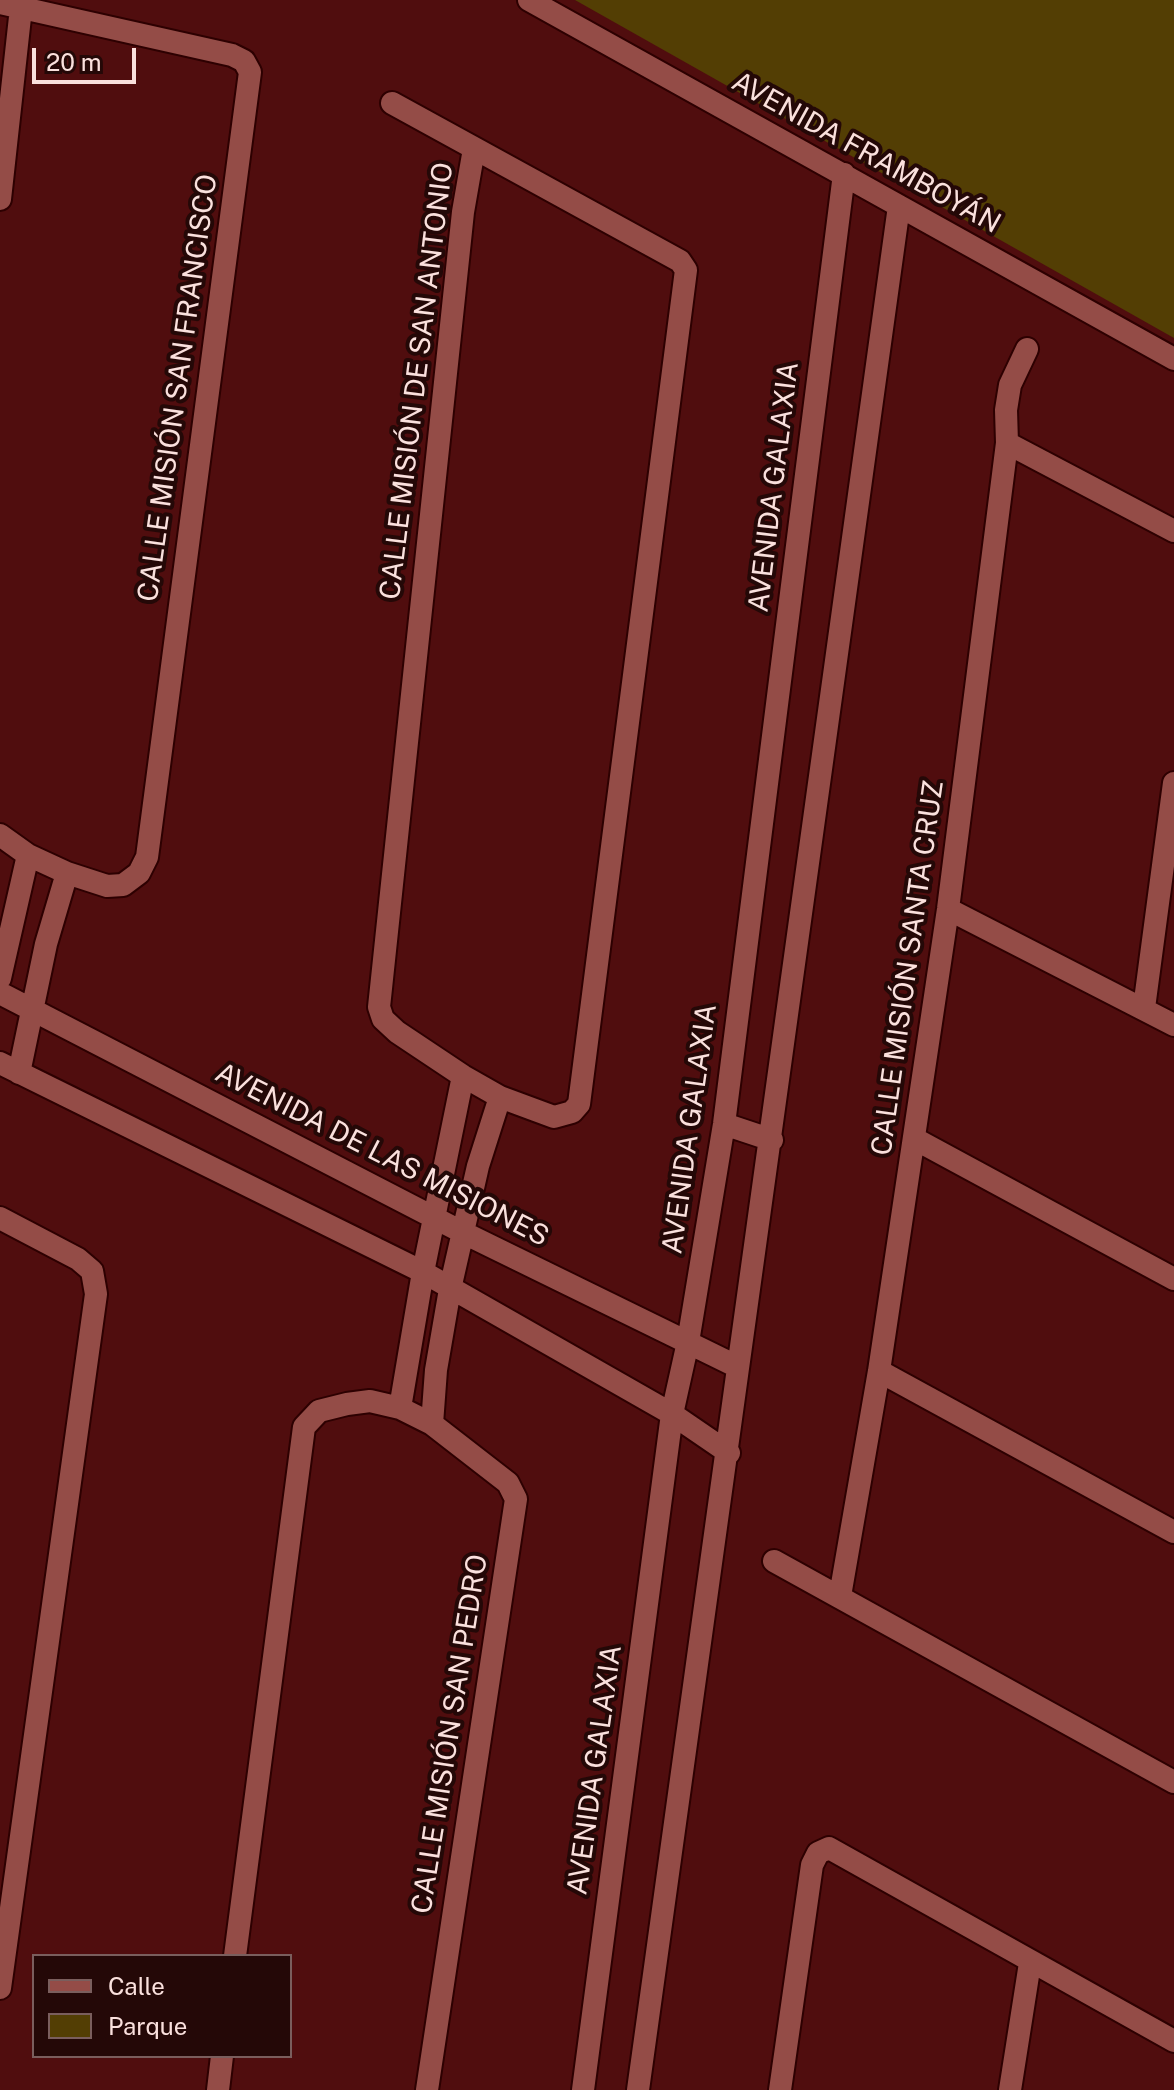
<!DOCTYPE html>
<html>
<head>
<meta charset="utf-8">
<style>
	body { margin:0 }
	#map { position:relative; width:1174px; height:2090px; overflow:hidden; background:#500d0e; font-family:"Public Sans",sans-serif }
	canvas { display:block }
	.legend { position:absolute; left:32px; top:1954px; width:260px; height:104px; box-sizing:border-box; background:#240807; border:2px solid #7a5e5d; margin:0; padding:10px 14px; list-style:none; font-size:24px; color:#fae0dd }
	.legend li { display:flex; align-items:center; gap:16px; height:40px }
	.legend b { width:40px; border:2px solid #7a5e5d }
	.scale { position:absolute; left:32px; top:48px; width:104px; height:36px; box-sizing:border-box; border:4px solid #fae0dd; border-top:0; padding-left:10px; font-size:24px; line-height:28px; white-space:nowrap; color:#fae0dd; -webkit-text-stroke:6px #240807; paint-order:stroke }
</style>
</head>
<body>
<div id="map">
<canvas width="1174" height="2090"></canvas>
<ul class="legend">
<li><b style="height:10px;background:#944c47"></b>Calle</li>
<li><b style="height:22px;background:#533e04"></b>Parque</li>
</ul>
<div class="scale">20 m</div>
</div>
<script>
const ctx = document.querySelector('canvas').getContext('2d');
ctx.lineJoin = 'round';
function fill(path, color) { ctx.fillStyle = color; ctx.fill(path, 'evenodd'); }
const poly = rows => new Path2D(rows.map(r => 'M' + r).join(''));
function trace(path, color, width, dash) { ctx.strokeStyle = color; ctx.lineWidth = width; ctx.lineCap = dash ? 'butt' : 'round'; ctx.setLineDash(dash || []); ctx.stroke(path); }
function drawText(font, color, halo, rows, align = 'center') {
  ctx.font = font + ' "Public Sans",sans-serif'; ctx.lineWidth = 8; ctx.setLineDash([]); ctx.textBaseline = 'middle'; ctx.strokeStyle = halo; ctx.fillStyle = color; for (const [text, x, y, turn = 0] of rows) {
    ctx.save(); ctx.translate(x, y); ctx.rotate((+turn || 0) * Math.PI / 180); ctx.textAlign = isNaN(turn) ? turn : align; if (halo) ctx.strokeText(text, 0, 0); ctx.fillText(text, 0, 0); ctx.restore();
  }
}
fill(poly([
	[575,0,1174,0,1174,338]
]), '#533e04');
const minor = poly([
	[529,0,1174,359],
	[0,3,232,55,244,61,250,72,147,857,139,873,123,885,107,886,67,873,28,855,0,835],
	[392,103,680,261,686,270,579,1104,572,1112,554,1117,500,1097,463,1076,397,1032,383,1019,379,1007,463,212,474,149],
	[0,199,21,8],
	[1007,443,1174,531],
	[948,909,1174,1025],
	[0,978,28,855],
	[0,993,462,1232,738,1367],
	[1144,1008,1174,783],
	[0,1063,423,1272,672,1414,729,1453],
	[19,1073,46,944,67,873],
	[724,1124,772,1140],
	[915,1139,1174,1279],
	[0,1218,78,1259,92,1271,96,1294,0,1988],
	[879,1371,1174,1532],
	[400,1408,423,1272,463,1076],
	[432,1424,436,1370,450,1289,478,1166,500,1097],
	[774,1561,1174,1782],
	[840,1596,879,1371,948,909,1007,443,1006,410,1010,385,1027,349],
	[235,1956,304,1427,319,1411,347,1404,370,1401,400,1408,432,1424,508,1483,516,1499,427,2090],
	[218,2090,222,2056],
	[583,2090,672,1414,688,1342,724,1124,844,174],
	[638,2090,899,206],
	[780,2090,812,1865,818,1853,829,1848,1174,2041],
	[1010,2090,1030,1963]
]);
trace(minor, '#2d0001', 26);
trace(minor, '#944c47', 22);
drawText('28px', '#fae0dd', '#240807', [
	["AVENIDA FRAMBOYÁN",866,153,29],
	["CALLE MISIÓN DE SAN ANTONIO",417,381,-83],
	["CALLE MISIÓN SAN FRANCISCO",178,388,-82],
	["AVENIDA GALAXIA",774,487,-83],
	["CALLE MISIÓN SANTA CRUZ",908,968,-82],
	["AVENIDA GALAXIA",690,1129,-82],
	["AVENIDA DE LAS MISIONES",382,1155,27],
	["CALLE MISIÓN SAN PEDRO",450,1734,-81],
	["AVENIDA GALAXIA",595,1770,-82]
]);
</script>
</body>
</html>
